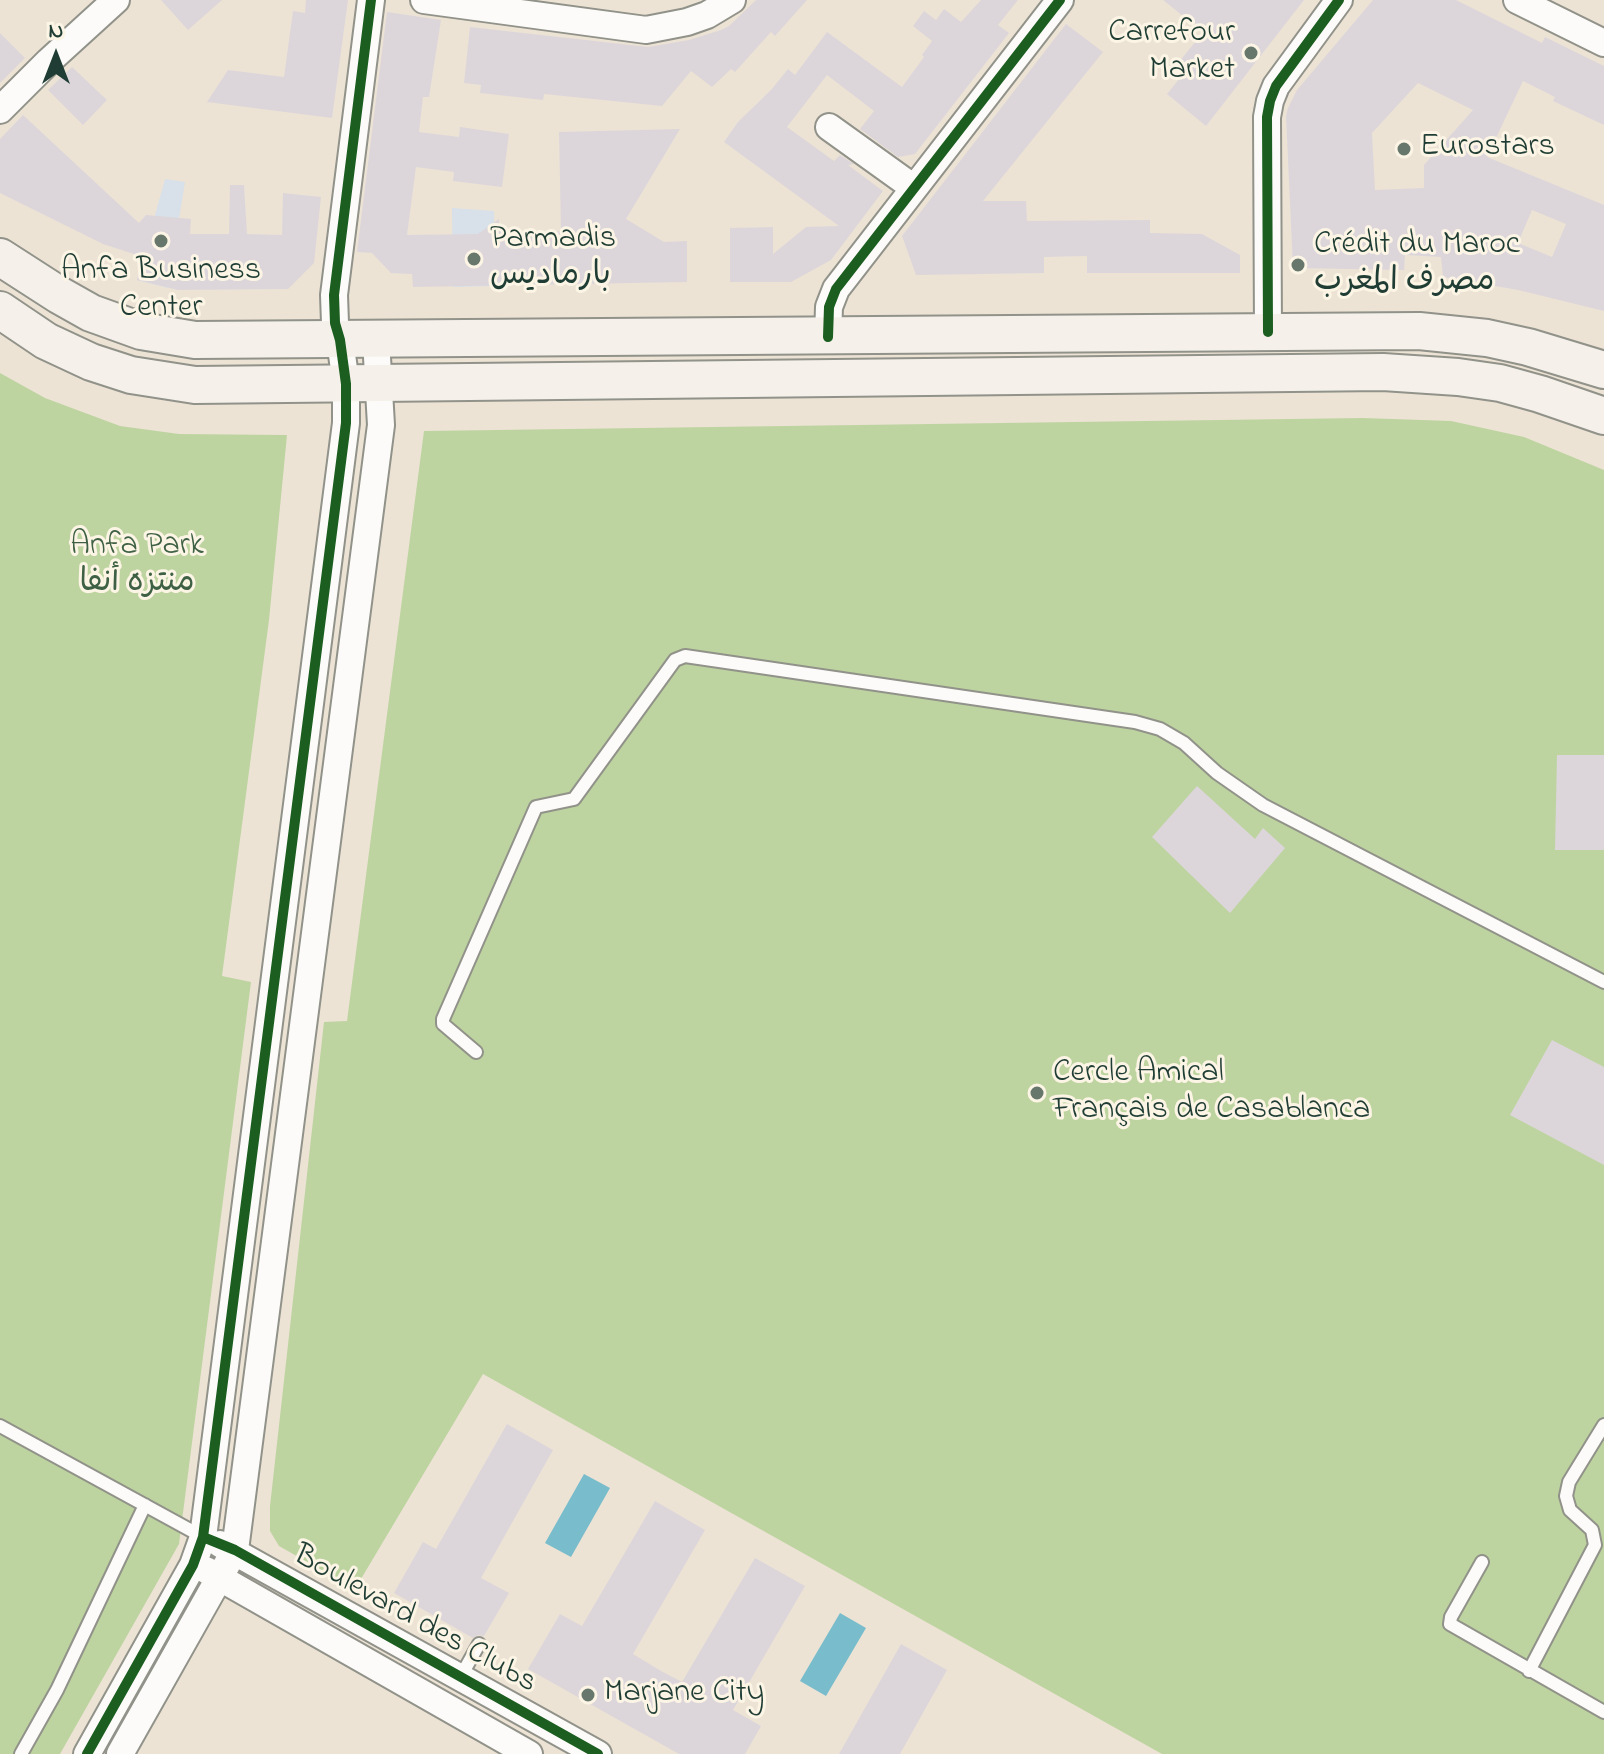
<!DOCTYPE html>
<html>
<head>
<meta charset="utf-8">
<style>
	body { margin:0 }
	#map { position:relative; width:1604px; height:1754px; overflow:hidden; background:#ece3d5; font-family:"Indie Flower",sans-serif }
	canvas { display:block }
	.north { position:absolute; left:16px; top:16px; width:80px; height:80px; -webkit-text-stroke:6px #fcf5e5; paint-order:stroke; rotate:0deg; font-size:22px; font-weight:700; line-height:32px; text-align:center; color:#1f3d34 }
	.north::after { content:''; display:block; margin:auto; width:28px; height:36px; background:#1f3d34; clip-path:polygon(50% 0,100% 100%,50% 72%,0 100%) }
</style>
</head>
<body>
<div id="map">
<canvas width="1604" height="1754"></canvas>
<div class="north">N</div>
</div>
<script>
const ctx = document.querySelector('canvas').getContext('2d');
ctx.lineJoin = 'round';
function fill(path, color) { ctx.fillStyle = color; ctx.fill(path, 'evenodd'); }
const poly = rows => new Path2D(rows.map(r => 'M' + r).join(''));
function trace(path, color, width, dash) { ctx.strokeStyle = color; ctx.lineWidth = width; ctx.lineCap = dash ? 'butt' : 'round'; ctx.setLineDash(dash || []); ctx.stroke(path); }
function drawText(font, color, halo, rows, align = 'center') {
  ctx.font = font + ' "Indie Flower","Playpen Sans Arabic",sans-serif'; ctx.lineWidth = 6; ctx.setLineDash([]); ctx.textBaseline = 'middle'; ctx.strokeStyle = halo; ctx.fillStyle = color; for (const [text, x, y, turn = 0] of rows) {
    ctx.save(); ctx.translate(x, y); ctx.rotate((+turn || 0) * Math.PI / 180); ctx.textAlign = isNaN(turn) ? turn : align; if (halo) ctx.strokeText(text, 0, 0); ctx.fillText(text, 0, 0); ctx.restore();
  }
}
fill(poly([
	[165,179,185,182,168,288,137,280],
	[452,208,494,211,495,286,453,287]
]), '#d8e0e9');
fill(poly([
	[0,373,45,398,120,426,179,434,287,435,269,620,222,976,251,982,179,1544,60,1754,0,1754],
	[1363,418,1451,421,1524,437,1604,470,1604,1754,1162,1754,483,1374,355,1589,279,1546,270,1531,270,1506,324,1022,347,1021,424,431]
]), '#bed4a0');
fill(poly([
	[584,1474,610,1488,571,1557,545,1543],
	[840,1613,866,1628,826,1696,800,1681]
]), '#79bccb');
fill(poly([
	[161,0,222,0,188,30],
	[306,0,348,0,332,118,207,102,228,70,284,77,293,11,305,13],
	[756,0,807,0,775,36,771,32,735,72,731,69,712,87,691,71,662,106,544,94,543,100,480,93,481,85,464,83,470,27,648,47,689,40,721,30,729,26],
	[981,0,1018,0,998,25,1009,33,915,154,898,157,860,129,874,111,827,75,787,127,834,161,840,155,854,164,848,165,883,191,831,260,791,282,730,282,730,228,773,227,773,254,806,227,839,226,724,142,738,122,771,90,788,69,795,75,827,32,902,87,924,57,922,55,932,41,913,26,924,11,936,20,944,9,961,22],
	[1163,0,1304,0,1206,126,1167,94,1183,74,1175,67,1203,32],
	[1373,0,1456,0,1542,43,1545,37,1604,66,1604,125,1553,101,1555,97,1523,81,1487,157,1604,205,1604,311,1518,290,1443,277,1441,257,1405,255,1404,270,1293,268,1286,116,1288,108,1297,90],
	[1418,83,1473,110,1424,165,1424,188,1375,190,1372,133],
	[1532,210,1566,224,1552,257,1518,243],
	[387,12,441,20,429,97,423,97,419,132,459,137,460,127,509,134,502,187,453,181,454,172,416,167,407,235,478,234,499,219,499,230,506,230,506,233,561,231,559,132,680,129,626,219,664,242,687,241,687,282,413,287,412,274,391,273,372,253,357,252],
	[1066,24,1103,52,983,201,1026,201,1027,221,1150,220,1150,233,1202,234,1240,255,1240,273,1087,273,1087,256,1044,257,1044,273,916,275,902,236],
	[0,33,25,58,0,83],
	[72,67,107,100,83,125,48,90],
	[23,115,139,223,146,215,191,219,190,234,229,234,230,185,244,185,247,234,282,235,283,193,321,197,314,263,288,289,178,290,137,280,143,257,103,244,0,193,0,139],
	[1557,755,1604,755,1604,850,1555,850],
	[1197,786,1255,839,1263,828,1285,848,1230,913,1152,837],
	[1552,1040,1604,1067,1604,1165,1510,1115],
	[507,1424,553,1450,481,1578,509,1593,484,1636,478,1635,473,1638,394,1593,423,1542,436,1549],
	[655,1501,705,1530,633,1654,661,1671,682,1682,755,1558,805,1586,733,1710,761,1726,745,1754,679,1754,528,1669,560,1614,582,1626],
	[901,1644,947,1670,900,1754,839,1754]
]), '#dcd6da');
const service = poly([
	[476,1052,443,1024,443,1019,536,807,574,799,675,660,685,656,1135,722,1160,729,1184,743,1217,773,1263,805,1604,982],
	[0,1426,203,1537],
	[1482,1562,1451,1617,1450,1624,1604,1712],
	[1529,1671,1595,1545,1592,1530,1570,1510,1566,1496,1569,1482,1604,1425],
	[461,1676,479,1644],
	[21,1754,57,1690,145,1505]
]);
const minor = poly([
	[424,0,646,30,687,22,707,15,732,0],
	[1517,0,1604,43],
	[0,110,49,61,116,0],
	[829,127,914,188],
	[1268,332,1267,117,1270,101,1276,86,1339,0],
	[828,337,829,307,836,289,1060,0],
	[220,1544,598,1754],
	[206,1570,529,1754],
	[87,1754,193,1565,203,1537,346,423,346,384,340,340,335,323,334,295,371,0],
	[120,1754,235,1550,381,425,376,340]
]);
const secondary = poly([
	[0,257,59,295,91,313,141,331,195,340,1419,331,1487,338,1528,347,1604,370],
	[0,310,46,341,91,362,131,375,195,385,1383,372,1458,377,1500,383,1540,394,1604,416]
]);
trace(service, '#919289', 16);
trace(minor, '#919289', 30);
trace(secondary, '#919289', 40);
trace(service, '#fcfbf9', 12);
trace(minor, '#fcfbf9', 26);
trace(secondary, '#f5f1ea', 36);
trace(poly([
	[1268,332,1267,117,1270,101,1276,86,1339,0],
	[828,337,829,307,836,289,1060,0],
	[203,1537,235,1550,598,1754],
	[87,1754,193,1565,203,1537,346,423,346,384,340,340,335,323,334,295,371,0]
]), '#1b5e20', 10);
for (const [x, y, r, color] of [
	[1251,53,8,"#67776c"],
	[1404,149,8,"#67776c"],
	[161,241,8,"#67776c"],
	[474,259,8,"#67776c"],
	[1298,265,8,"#67776c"],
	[1037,1093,8,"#67776c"],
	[588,1695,8,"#67776c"]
]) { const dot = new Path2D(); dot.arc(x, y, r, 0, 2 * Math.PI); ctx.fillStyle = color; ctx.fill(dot); trace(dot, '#fcf5e5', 3); }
drawText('32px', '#1f3d34', '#fcf5e5', [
	["Carrefour",1235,35,"right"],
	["Market",1235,72,"right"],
	["Eurostars",1420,149],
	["Parmadis",490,241],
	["بارماديس",490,278],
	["Crédit du Maroc",1314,247],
	["مصرف المغرب",1314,284],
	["Anfa Business",161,273,"center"],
	["Center",161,310,"center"],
	["Cercle Amical",1053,1075],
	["Français de Casablanca",1053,1112],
	["Marjane City",604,1695]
], 'left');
drawText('32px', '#3e6044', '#fcf5e5', [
	["Anfa Park",137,548],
	["منتزه أنفا",137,585]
]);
drawText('32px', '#1f3d34', '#fcf5e5', [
	["Boulevard des Clubs",414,1621,29]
]);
</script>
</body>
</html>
